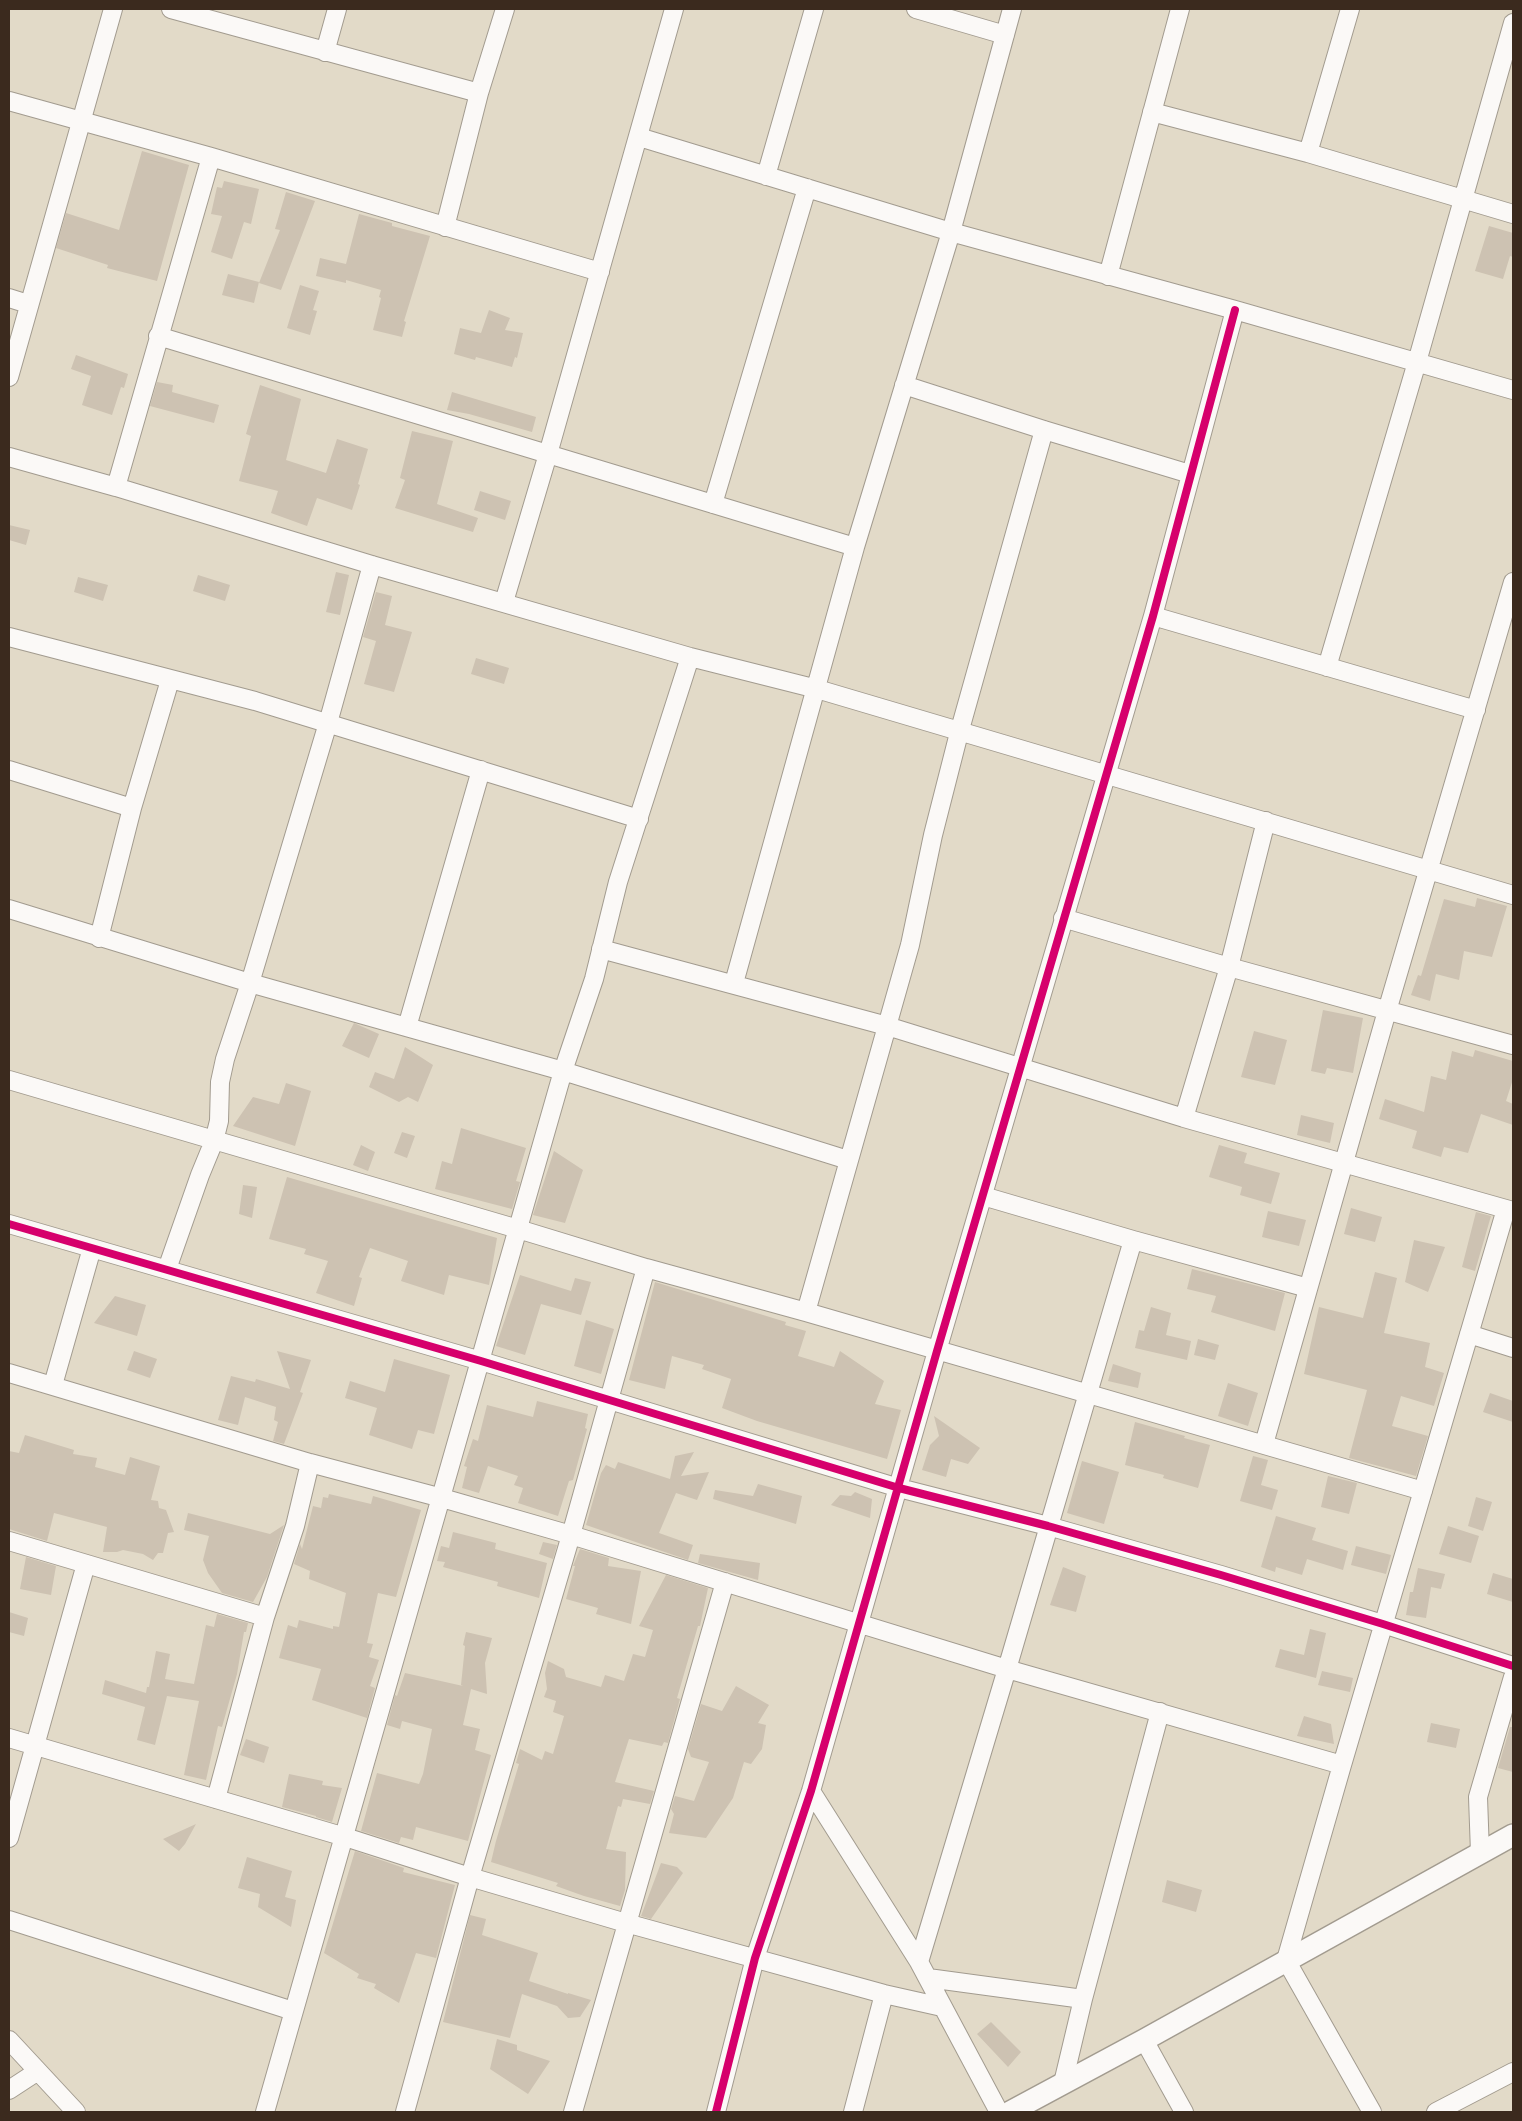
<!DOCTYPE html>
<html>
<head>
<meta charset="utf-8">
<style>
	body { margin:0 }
	#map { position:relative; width:1522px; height:2121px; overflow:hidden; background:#e2dac8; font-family:Alegreya,serif }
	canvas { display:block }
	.frame { position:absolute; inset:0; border:10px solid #3b2a1e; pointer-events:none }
</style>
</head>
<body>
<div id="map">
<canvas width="1522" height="2121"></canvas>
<div class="frame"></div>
</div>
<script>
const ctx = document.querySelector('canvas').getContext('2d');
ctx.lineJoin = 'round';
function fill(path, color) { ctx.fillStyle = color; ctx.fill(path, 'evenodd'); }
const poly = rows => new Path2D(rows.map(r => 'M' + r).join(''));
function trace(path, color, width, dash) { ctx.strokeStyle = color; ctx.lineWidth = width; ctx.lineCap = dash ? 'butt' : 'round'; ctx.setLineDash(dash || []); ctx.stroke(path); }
fill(poly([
	[142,151,189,165,157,281,107,268,108,265,56,248,66,213,119,230],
	[224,181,259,189,251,224,244,222,232,259,211,252,222,216,211,214,217,187,222,188],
	[286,192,315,201,281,290,259,283,280,230,275,229],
	[359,214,392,223,392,226,430,236,404,321,406,322,402,337,373,330,381,298,379,297,381,290,346,280,346,283,316,276,320,258,346,264],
	[1489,226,1513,233,1513,257,1510,256,1503,279,1475,271],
	[228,274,259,282,254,303,222,295],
	[300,285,319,291,313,310,317,311,310,335,287,328],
	[489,310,510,318,505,330,523,333,517,358,515,357,512,367,476,357,475,360,454,354,460,328,481,333],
	[76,355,128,374,124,388,121,387,112,415,82,405,91,376,71,369],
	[157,382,173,385,172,392,219,405,214,423,150,406],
	[260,385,301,399,286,460,326,473,337,439,368,449,358,484,360,485,352,510,317,498,307,526,271,513,278,491,239,481,251,436,246,434],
	[452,392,536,417,532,432,469,414,447,410],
	[412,431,453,441,437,504,478,518,473,532,395,508,405,480,400,478],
	[480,491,511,501,505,520,474,510],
	[9,525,30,530,26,545,9,540],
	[336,572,349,575,340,615,326,612],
	[198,575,230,585,225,601,193,591],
	[78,577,108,585,103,601,74,592],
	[376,592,392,596,385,625,412,632,394,692,364,684,376,641,363,637],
	[476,658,509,668,504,684,471,674],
	[1477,898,1507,906,1492,957,1464,951,1459,980,1436,974,1430,1001,1411,995,1418,975,1421,976,1444,899,1475,907],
	[1323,1010,1363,1018,1353,1073,1327,1068,1325,1074,1311,1071],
	[354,1023,379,1034,369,1058,342,1046],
	[1254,1031,1287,1040,1275,1085,1241,1077],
	[405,1047,433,1065,418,1102,408,1097,399,1102,369,1087,375,1072,394,1079],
	[1475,1050,1513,1061,1513,1079,1506,1101,1513,1104,1513,1125,1481,1114,1468,1153,1444,1147,1441,1157,1412,1148,1417,1131,1379,1119,1385,1099,1424,1112,1431,1076,1446,1080,1452,1051,1473,1057],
	[286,1083,311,1091,295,1146,233,1126,253,1097,279,1104],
	[1301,1115,1334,1123,1330,1143,1297,1135],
	[461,1128,526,1148,516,1181,520,1182,512,1209,435,1189,442,1161,452,1164],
	[402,1132,415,1136,407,1158,394,1153],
	[361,1145,375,1152,368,1171,353,1165],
	[1219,1145,1247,1153,1244,1163,1280,1173,1271,1204,1240,1195,1242,1187,1209,1177],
	[554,1151,583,1170,565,1223,533,1215],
	[287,1177,497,1238,489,1285,449,1275,444,1295,401,1281,408,1261,370,1248,359,1277,362,1278,354,1306,316,1293,328,1261,304,1254,306,1249,269,1239],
	[243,1185,257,1187,252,1218,239,1214],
	[1351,1208,1382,1217,1375,1242,1344,1234],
	[1268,1211,1306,1220,1299,1246,1262,1237],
	[1476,1212,1491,1216,1475,1271,1462,1267],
	[1414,1240,1445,1247,1428,1292,1405,1282],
	[1192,1269,1285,1293,1275,1331,1211,1312,1216,1296,1187,1289],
	[1375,1272,1397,1278,1384,1333,1430,1343,1425,1367,1444,1373,1434,1406,1401,1396,1392,1426,1428,1436,1416,1476,1349,1458,1367,1390,1304,1374,1319,1307,1363,1318],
	[520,1275,571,1291,575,1278,591,1282,581,1315,541,1304,525,1355,496,1346],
	[655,1282,786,1322,785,1325,806,1331,798,1356,834,1367,840,1351,884,1381,875,1404,901,1410,887,1459,757,1421,722,1408,731,1379,702,1369,704,1365,672,1356,665,1389,629,1380],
	[115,1296,146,1305,137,1336,94,1323],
	[1151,1307,1171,1313,1166,1335,1191,1341,1187,1360,1135,1348,1139,1330,1144,1331],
	[586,1320,614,1329,601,1374,574,1366],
	[1198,1339,1219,1345,1215,1360,1194,1355],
	[134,1351,157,1359,150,1378,127,1370],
	[277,1351,311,1360,300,1392,303,1393,284,1444,273,1441,278,1422,274,1420,276,1407,245,1397,238,1425,218,1420,231,1376,255,1382,256,1379,290,1389],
	[394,1359,450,1375,434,1434,418,1430,412,1449,369,1435,377,1408,345,1398,350,1381,385,1392],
	[1113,1364,1141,1373,1138,1388,1108,1381],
	[1228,1383,1258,1393,1248,1426,1218,1416],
	[1490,1393,1513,1401,1513,1422,1483,1412],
	[537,1401,588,1414,585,1428,587,1429,573,1480,569,1481,558,1516,518,1503,523,1488,514,1485,518,1476,488,1466,479,1493,462,1488,467,1467,464,1466,473,1439,478,1441,487,1405,533,1417],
	[934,1416,980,1448,968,1464,951,1459,946,1477,922,1470,930,1445,939,1436],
	[1135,1422,1185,1436,1184,1438,1210,1445,1198,1488,1163,1478,1164,1475,1125,1465],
	[25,1435,74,1450,73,1454,97,1458,95,1467,125,1475,130,1457,160,1466,151,1500,158,1501,159,1508,166,1510,174,1532,168,1533,163,1553,158,1553,153,1560,143,1554,123,1550,117,1552,103,1552,107,1527,54,1513,47,1541,9,1529,9,1451,19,1453],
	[694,1452,681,1476,709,1472,697,1500,676,1493,659,1533,693,1545,688,1560,586,1525,601,1473,606,1465,615,1469,618,1462,670,1479,675,1456],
	[1253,1456,1268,1460,1261,1485,1278,1490,1272,1510,1240,1501],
	[1082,1461,1119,1472,1104,1524,1067,1513],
	[1328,1476,1357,1483,1349,1514,1321,1507],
	[758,1484,802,1496,796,1524,713,1499,715,1490,753,1496],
	[855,1492,872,1499,870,1518,831,1505,840,1495,851,1496],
	[329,1494,371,1504,373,1496,421,1510,396,1597,378,1593,367,1643,373,1644,369,1657,379,1660,370,1686,375,1688,367,1718,312,1700,321,1669,279,1658,288,1625,297,1628,299,1620,333,1629,333,1626,339,1627,346,1593,309,1579,310,1571,294,1564,300,1544,302,1549,313,1506,321,1508,323,1497,328,1498],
	[1476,1497,1492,1502,1483,1531,1468,1526],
	[188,1513,270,1534,284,1525,267,1577,253,1602,222,1593,208,1573,203,1560,209,1536,184,1530],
	[1276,1516,1316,1528,1312,1540,1348,1551,1343,1570,1307,1559,1302,1575,1276,1567,1275,1572,1261,1567],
	[1448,1526,1479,1536,1471,1563,1439,1554],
	[453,1532,496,1543,495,1549,547,1563,539,1598,497,1586,498,1582,443,1567,445,1562,437,1561,441,1546,449,1548],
	[543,1542,557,1545,553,1559,539,1554],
	[1356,1546,1391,1555,1386,1574,1351,1565],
	[580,1549,609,1558,608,1566,641,1571,631,1624,596,1614,598,1608,566,1599,575,1566,573,1566],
	[700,1554,760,1563,758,1580,698,1563],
	[26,1557,56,1566,51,1595,20,1589],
	[1063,1567,1086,1576,1076,1612,1050,1605],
	[1418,1568,1445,1574,1441,1589,1431,1587,1426,1618,1406,1615,1410,1592,1413,1592],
	[1493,1573,1513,1579,1513,1602,1487,1594],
	[666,1575,708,1588,700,1626,698,1626,677,1698,680,1699,668,1743,664,1742,662,1746,629,1739,615,1782,654,1791,650,1804,623,1799,621,1807,618,1806,606,1849,626,1852,625,1890,620,1906,584,1896,556,1886,558,1883,491,1862,496,1841,519,1764,516,1763,520,1749,542,1760,545,1751,553,1754,564,1716,553,1712,556,1701,544,1697,547,1689,545,1673,548,1661,564,1669,566,1677,601,1687,605,1675,624,1681,633,1654,645,1657,653,1630,639,1626],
	[9,1612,28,1618,24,1636,9,1632],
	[217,1614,248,1623,246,1632,244,1632,237,1674,222,1727,218,1726,206,1780,184,1775,199,1701,167,1696,155,1745,137,1740,145,1707,102,1694,105,1680,146,1693,147,1687,149,1687,156,1651,170,1654,165,1679,194,1684,206,1625,214,1627],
	[1310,1629,1326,1633,1316,1678,1275,1667,1280,1649,1304,1655],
	[466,1632,492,1638,485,1663,487,1694,471,1689,463,1725,480,1729,475,1750,491,1755,468,1841,416,1827,413,1840,401,1837,399,1843,361,1831,377,1773,419,1784,423,1774,432,1729,402,1721,400,1729,387,1725,395,1695,397,1696,405,1673,463,1686,461,1685,465,1646,463,1645],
	[1322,1671,1353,1678,1350,1692,1318,1685],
	[736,1686,769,1705,758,1723,766,1725,762,1749,751,1764,744,1762,733,1798,706,1838,669,1833,674,1814,671,1809,675,1796,694,1801,709,1762,691,1757,688,1749,701,1704,722,1711],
	[1304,1716,1331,1724,1334,1744,1297,1736],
	[1431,1723,1460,1729,1456,1748,1427,1742],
	[1510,1727,1513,1727,1513,1772,1498,1768],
	[246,1739,269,1747,264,1763,240,1755],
	[289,1774,323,1781,322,1785,342,1788,332,1822,316,1817,316,1816,282,1807],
	[196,1824,185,1844,179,1851,163,1839],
	[355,1851,404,1868,403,1872,455,1885,436,1958,416,1953,399,2003,374,1988,376,1984,357,1978,359,1974,324,1953],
	[247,1857,292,1871,285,1897,296,1900,291,1927,258,1907,260,1894,238,1888],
	[661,1863,677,1867,683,1873,651,1919,641,1916],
	[1167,1880,1202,1890,1196,1912,1162,1902],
	[470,1915,486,1919,482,1935,538,1953,529,1981,568,1994,568,1993,591,2000,580,2017,568,2018,557,2006,522,1994,510,2038,443,2022],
	[991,2022,1021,2052,1008,2067,977,2034],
	[497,2039,517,2045,517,2050,550,2061,528,2094,490,2069]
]), '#cdc2b2');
const minor = poly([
	[171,9,479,93],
	[916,9,1005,35],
	[325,52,337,9],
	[9,101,211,157,600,272],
	[1152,112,1308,153,1513,214],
	[639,137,951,232,1235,310,1513,390],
	[1308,153,1350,9],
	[766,176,814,9],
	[445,227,479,93,505,9],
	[1108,276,1180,9],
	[9,298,28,304],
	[158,336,855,547],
	[9,377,113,9],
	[904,385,1044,430,1190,474],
	[9,457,116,487,372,565,690,657,817,689,1513,895],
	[116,487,211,157],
	[713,504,807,188],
	[504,602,548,454,674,9],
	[1153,616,1476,710],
	[9,637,255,701,639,819],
	[1327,667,1417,362,1513,23],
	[9,770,132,808],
	[9,909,250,983,563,1071,848,1160],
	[1063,918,1229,967,1513,1045],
	[99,938,132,808,170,680],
	[601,949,887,1026,1184,1118,1513,1211],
	[734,983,855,547,951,232,1012,9],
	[407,1027,481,770],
	[9,1080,518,1229,646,1268,806,1312,1423,1491],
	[1184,1118,1229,967,1266,821],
	[983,1196,1133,1240,1308,1288],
	[9,1224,481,1361,899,1488,1048,1526,1221,1575,1383,1624,1513,1666],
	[167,1269,200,1175,214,1141,219,1121,220,1082,225,1059,250,983,328,723,372,565],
	[806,1312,910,945,933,835,959,733,1044,430],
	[1469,1334,1513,1348],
	[9,1373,310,1463,442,1498,571,1535,1007,1669,1342,1765],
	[53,1385,92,1248],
	[1264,1444,1387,1011,1513,582],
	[9,1541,265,1617],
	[9,1738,345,1837,470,1877,626,1923,884,1994,942,2007],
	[811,1791,919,1962,999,2112],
	[216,1799,265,1617,295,1526,310,1463],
	[9,1838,86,1564],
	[1480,1853,1478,1797,1513,1677],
	[9,1920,293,2011],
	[919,1962,1007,1669,1133,1240],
	[928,1978,1083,1999],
	[9,2040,76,2112],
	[1144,2040,1184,2112],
	[1063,2083,1083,1999,1160,1712],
	[9,2090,38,2071],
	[265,2112,563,1071,594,979,618,882,690,657],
	[405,2112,470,1877,571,1535,646,1268],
	[573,2112,725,1582],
	[716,2112,755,1958,811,1791,937,1351,1153,616,1235,310],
	[853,2112,884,1994],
	[1372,2112,1286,1960,1342,1765,1506,1209],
	[1436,2112,1513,2072]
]);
const tertiary = poly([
	[1010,2112,1144,2040,1513,1835]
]);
trace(minor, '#a29b8f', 20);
trace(tertiary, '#a29b8f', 24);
trace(minor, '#fbf9f7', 18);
trace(tertiary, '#fbf9f7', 21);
trace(poly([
	[9,1224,481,1361,899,1488,1048,1526,1221,1575,1383,1624,1513,1666],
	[716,2112,755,1958,811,1791,937,1351,1153,616,1235,310]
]), '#d6006c', 8);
</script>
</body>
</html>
